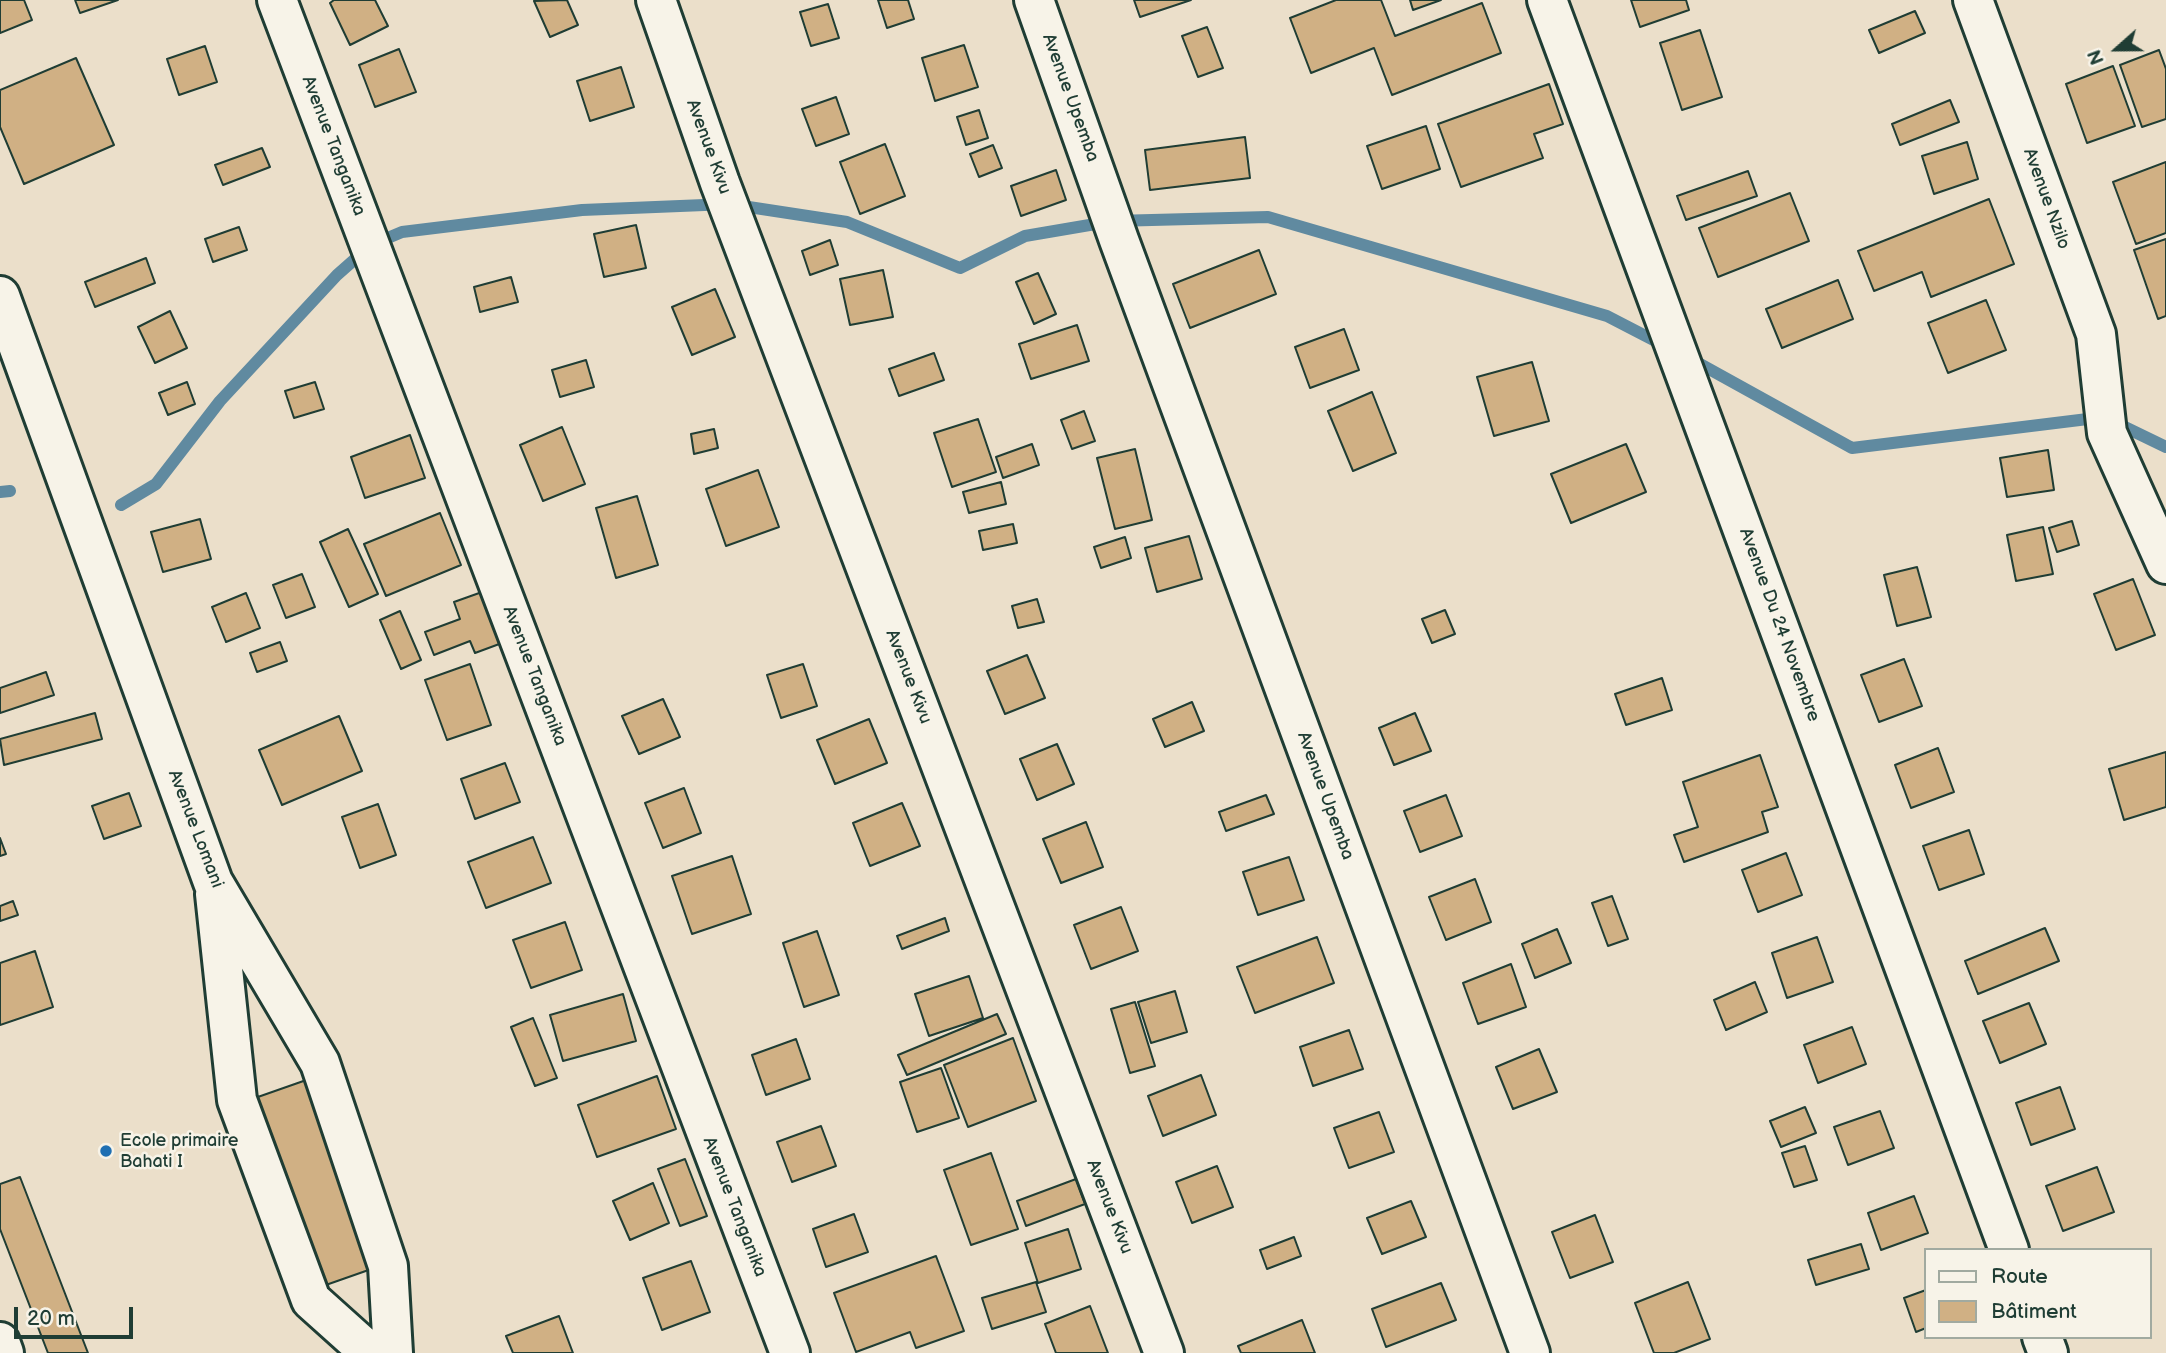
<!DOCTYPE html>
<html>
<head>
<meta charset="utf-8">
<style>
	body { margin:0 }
	#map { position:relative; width:2166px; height:1353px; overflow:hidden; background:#ebdfca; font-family:"Balsamiq Sans",sans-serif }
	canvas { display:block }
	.legend { position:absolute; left:1924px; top:1248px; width:228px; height:91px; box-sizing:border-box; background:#f7f3e8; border:2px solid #a1aaa0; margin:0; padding:9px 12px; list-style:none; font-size:21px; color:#1f3d34 }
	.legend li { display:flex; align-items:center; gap:14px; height:35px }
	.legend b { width:35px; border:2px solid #a1aaa0 }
	.north { position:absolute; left:2082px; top:14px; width:70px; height:70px; -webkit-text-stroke:5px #f7f3e8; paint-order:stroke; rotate:249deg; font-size:19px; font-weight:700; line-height:28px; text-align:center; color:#1f3d34 }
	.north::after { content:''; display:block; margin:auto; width:24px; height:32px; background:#1f3d34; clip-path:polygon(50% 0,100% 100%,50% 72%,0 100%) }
	.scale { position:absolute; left:14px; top:1307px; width:119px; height:32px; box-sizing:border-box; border:4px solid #1f3d34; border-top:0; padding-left:9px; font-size:21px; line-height:24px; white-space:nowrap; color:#1f3d34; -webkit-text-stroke:5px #f7f3e8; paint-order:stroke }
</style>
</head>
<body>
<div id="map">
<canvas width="2166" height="1353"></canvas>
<ul class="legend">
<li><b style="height:9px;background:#f7f3e8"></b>Route</li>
<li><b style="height:19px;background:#d0b084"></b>Bâtiment</li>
</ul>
<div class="north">N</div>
<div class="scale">20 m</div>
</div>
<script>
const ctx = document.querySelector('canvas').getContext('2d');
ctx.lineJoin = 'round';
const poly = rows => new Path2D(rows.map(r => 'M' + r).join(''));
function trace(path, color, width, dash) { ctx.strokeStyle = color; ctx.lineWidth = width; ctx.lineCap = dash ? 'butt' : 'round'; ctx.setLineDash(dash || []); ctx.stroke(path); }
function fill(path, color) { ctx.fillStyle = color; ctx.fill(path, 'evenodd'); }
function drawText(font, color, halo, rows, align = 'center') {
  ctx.font = font + ' "Balsamiq Sans",sans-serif'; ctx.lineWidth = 5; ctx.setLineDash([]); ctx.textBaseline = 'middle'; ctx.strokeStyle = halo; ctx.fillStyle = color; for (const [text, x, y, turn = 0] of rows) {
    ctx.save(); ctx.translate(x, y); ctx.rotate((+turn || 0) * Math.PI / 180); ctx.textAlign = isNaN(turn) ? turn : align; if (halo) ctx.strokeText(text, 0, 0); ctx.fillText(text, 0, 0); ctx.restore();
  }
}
trace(poly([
	[1691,359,1852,448,2104,417,2166,447],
	[0,492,10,491],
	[121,505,156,484,220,401,337,275,371,245,402,232,582,210,729,204,847,222,960,268,1025,236,1113,221,1268,217,1607,316,1665,346]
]), '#608aa0', 12);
const building = poly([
	[0,0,24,0,32,20,0,33,0,0],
	[75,0,118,0,80,13,75,0],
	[334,0,375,0,388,26,350,45,330,3,334,0],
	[567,0,578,25,550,37,534,1,567,0],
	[878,0,908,0,914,19,887,28,878,0],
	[1134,0,1191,0,1140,17,1134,0],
	[1336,0,1381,0,1395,36,1482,3,1501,53,1392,95,1374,48,1311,73,1290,18,1336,0],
	[1410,0,1441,0,1413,10,1410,0],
	[1631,0,1686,0,1689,10,1640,27,1631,0],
	[828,4,839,38,811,46,800,12,828,4],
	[1915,11,1925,33,1879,53,1869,30,1915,11],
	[1207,27,1223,68,1198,77,1182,36,1207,27],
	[1700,30,1722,97,1682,110,1660,43,1700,30],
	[964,45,978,87,935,101,922,58,964,45],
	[205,46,217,82,179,95,167,59,205,46],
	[399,49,416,92,375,107,359,65,399,49],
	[2159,50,2166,69,2166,119,2142,127,2120,65,2159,50],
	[76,58,114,145,24,184,0,127,0,90,76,58],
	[2113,66,2135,126,2087,143,2066,84,2113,66],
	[621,67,634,107,590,121,577,81,621,67],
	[1549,84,1563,124,1534,134,1543,158,1461,187,1438,124,1549,84],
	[836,97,849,134,816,146,802,109,836,97],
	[1950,100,1959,122,1900,145,1892,124,1950,100],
	[979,110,988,138,966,145,957,117,979,110],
	[1426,126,1440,169,1382,189,1367,146,1426,126],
	[1245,137,1250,178,1150,190,1145,150,1245,137],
	[1967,142,1978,179,1934,194,1922,156,1967,142],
	[885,144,905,196,860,214,840,162,885,144],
	[993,145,1002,168,979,177,970,154,993,145],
	[262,148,270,167,223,185,215,165,262,148],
	[2166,162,2166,233,2136,244,2113,182,2166,162],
	[1056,170,1066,200,1021,216,1011,186,1056,170],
	[1748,171,1757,196,1686,220,1677,196,1748,171],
	[1790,193,1809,241,1718,277,1699,228,1790,193],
	[1989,199,2014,264,1931,297,1922,272,1874,291,1858,251,1989,199],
	[636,225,646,268,604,277,594,234,636,225],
	[239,227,247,250,213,262,205,239,239,227],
	[2166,239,2166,316,2158,319,2134,250,2166,239],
	[830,240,838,265,810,275,802,251,830,240],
	[1259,250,1276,294,1190,328,1173,284,1259,250],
	[146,258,155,283,95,307,85,282,146,258],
	[883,270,893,317,850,325,840,279,883,270],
	[1038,273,1056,314,1034,324,1016,282,1038,273],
	[511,277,518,302,480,312,474,287,511,277],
	[1838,280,1853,319,1782,348,1766,309,1838,280],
	[715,289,735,337,692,355,672,307,715,289],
	[1986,300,2006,350,1948,373,1928,323,1986,300],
	[170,311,187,348,155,363,138,327,170,311],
	[1077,325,1089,361,1031,379,1019,344,1077,325],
	[1344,329,1359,370,1310,388,1295,347,1344,329],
	[934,353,944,380,899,396,889,369,934,353],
	[586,360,594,387,560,397,552,370,586,360],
	[1532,362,1549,421,1494,436,1477,377,1532,362],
	[187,382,195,404,168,415,159,393,187,382],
	[315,382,324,409,294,418,285,391,315,382],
	[1372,392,1396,453,1353,471,1328,411,1372,392],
	[1084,411,1095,441,1072,449,1061,420,1084,411],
	[978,419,996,472,952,487,934,433,978,419],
	[562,427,585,484,543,501,520,445,562,427],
	[714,429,718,448,694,454,691,434,714,429],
	[410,435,425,478,365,498,351,457,410,435],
	[1032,444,1039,465,1003,478,996,457,1032,444],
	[1626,444,1646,492,1571,523,1551,474,1626,444],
	[1135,449,1152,520,1115,529,1097,458,1135,449],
	[2048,450,2054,490,2007,497,2000,458,2048,450],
	[758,470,779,527,726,546,706,489,758,470],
	[1001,482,1006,504,969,513,963,492,1001,482],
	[637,496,658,565,616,578,596,508,637,496],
	[440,513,461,565,386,596,364,544,440,513],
	[200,519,211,559,163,572,151,532,200,519],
	[2072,521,2079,545,2057,552,2049,528,2072,521],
	[1013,524,1017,543,983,550,979,531,1013,524],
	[2043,527,2053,574,2016,581,2007,535,2043,527],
	[348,529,378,594,349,607,320,542,348,529],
	[1189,536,1202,579,1157,592,1145,548,1189,536],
	[1125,537,1131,558,1101,568,1094,547,1125,537],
	[1917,567,1931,617,1897,626,1884,575,1917,567],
	[302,574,315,607,286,618,273,585,302,574],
	[2133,579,2155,635,2116,650,2094,594,2133,579],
	[482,592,502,643,475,653,470,641,434,655,425,632,460,619,454,602,482,592],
	[246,593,260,628,226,642,212,607,246,593],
	[1037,599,1044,622,1018,628,1012,606,1037,599],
	[1445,610,1455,634,1432,643,1422,619,1445,610],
	[400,611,421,660,401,669,380,620,400,611],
	[280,642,287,661,257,672,250,653,280,642],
	[1027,655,1045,698,1005,714,987,671,1027,655],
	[1904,659,1922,706,1879,722,1861,675,1904,659],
	[470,664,491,725,447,740,425,680,470,664],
	[803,664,817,706,781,718,767,675,803,664],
	[46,672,54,695,0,713,0,688,46,672],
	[1662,678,1672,710,1626,725,1615,694,1662,678],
	[663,699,680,737,639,754,622,716,663,699],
	[1192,702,1204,731,1165,747,1153,719,1192,702],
	[95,713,102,739,4,765,0,739,95,713],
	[1415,713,1431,751,1394,765,1379,728,1415,713],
	[339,716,362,771,282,805,259,750,339,716],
	[869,719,887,763,835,784,817,740,869,719],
	[1057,744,1074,784,1037,800,1020,759,1057,744],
	[1938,748,1954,792,1911,808,1895,765,1938,748],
	[2166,752,2166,807,2124,820,2109,769,2166,752],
	[1760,755,1778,807,1762,812,1768,832,1684,862,1674,835,1698,827,1683,782,1760,755],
	[505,763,520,802,475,819,461,779,505,763],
	[684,788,701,833,663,848,645,803,684,788],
	[129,793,141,826,104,839,92,806,129,793],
	[1266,795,1274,814,1226,831,1219,812,1266,795],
	[1446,795,1462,836,1420,852,1404,811,1446,795],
	[902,803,920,846,870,866,853,823,902,803],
	[378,804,396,855,360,868,342,817,378,804],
	[1086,822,1103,867,1061,883,1043,839,1086,822],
	[1969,830,1984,874,1939,890,1923,846,1969,830],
	[533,837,551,883,486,908,468,862,533,837],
	[0,838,6,854,0,856,0,838],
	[1786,853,1802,895,1758,912,1742,870,1786,853],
	[732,856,751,914,692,934,672,876,732,856],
	[1289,857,1304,900,1258,915,1243,872,1289,857],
	[1475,879,1491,922,1446,940,1429,897,1475,879],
	[1612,896,1628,939,1608,946,1592,903,1612,896],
	[13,901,18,915,0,921,0,906,13,901],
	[1121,907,1138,951,1091,969,1074,925,1121,907],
	[945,918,949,931,902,949,897,936,945,918],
	[565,922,582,970,531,988,513,940,565,922],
	[2045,928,2059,961,1978,994,1965,961,2045,928],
	[1557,929,1571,963,1535,978,1522,944,1557,929],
	[817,931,839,995,804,1007,783,943,817,931],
	[1317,937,1334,983,1255,1013,1237,967,1317,937],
	[1817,937,1833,982,1787,998,1772,953,1817,937],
	[35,951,53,1007,0,1025,0,963,35,951],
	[1511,964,1526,1007,1478,1024,1463,983,1511,964],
	[969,976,983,1018,929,1036,915,994,969,976],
	[1755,982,1767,1012,1726,1030,1714,1000,1755,982],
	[1175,991,1187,1032,1151,1043,1138,1002,1175,991],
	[623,994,636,1041,563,1061,550,1015,623,994],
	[1135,1002,1155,1066,1130,1073,1111,1009,1135,1002],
	[2029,1003,2046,1044,2000,1063,1983,1021,2029,1003],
	[997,1014,1006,1034,907,1075,898,1055,997,1014],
	[533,1018,557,1078,535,1086,511,1027,533,1018],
	[1852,1027,1866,1064,1818,1083,1804,1045,1852,1027],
	[1349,1030,1363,1069,1313,1086,1300,1047,1349,1030],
	[1013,1038,1036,1101,968,1127,944,1065,1013,1038],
	[796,1039,810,1079,766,1095,752,1055,796,1039],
	[1539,1049,1557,1092,1513,1109,1496,1067,1539,1049],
	[941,1068,959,1118,917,1132,900,1082,941,1068],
	[1201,1075,1216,1115,1163,1136,1148,1096,1201,1075],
	[657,1076,676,1129,597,1157,578,1105,657,1076],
	[312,1078,380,1266,323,1286,255,1098,312,1078],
	[2060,1087,2075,1129,2031,1145,2016,1103,2060,1087],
	[1805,1107,1816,1133,1781,1147,1770,1121,1805,1107],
	[1880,1111,1894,1148,1848,1165,1834,1127,1880,1111],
	[1379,1112,1394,1152,1349,1168,1334,1128,1379,1112],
	[821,1126,836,1166,792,1182,777,1142,821,1126],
	[1805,1146,1817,1180,1794,1187,1782,1153,1805,1146],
	[991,1153,1018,1229,971,1245,944,1170,991,1153],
	[685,1159,707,1216,680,1226,658,1169,685,1159],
	[1217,1166,1233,1207,1192,1223,1176,1182,1217,1166],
	[2097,1167,2114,1212,2063,1231,2046,1186,2097,1167],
	[20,1177,88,1353,48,1353,0,1229,0,1184,20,1177],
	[1076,1179,1085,1204,1026,1226,1017,1201,1076,1179],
	[653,1183,669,1223,630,1240,613,1201,653,1183],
	[1914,1196,1928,1233,1881,1250,1868,1213,1914,1196],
	[1411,1201,1426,1237,1382,1254,1367,1218,1411,1201],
	[854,1214,868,1252,826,1267,813,1229,854,1214],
	[1595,1215,1613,1262,1570,1278,1552,1232,1595,1215],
	[1068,1229,1081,1269,1038,1283,1025,1243,1068,1229],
	[1294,1237,1301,1256,1267,1269,1260,1250,1294,1237],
	[1861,1244,1869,1269,1816,1285,1808,1260,1861,1244],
	[936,1256,964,1331,916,1348,910,1332,856,1352,834,1293,936,1256],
	[691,1261,710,1312,662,1330,643,1278,691,1261],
	[1036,1282,1046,1312,992,1329,982,1298,1036,1282],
	[1688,1282,1710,1339,1674,1353,1654,1353,1635,1303,1688,1282],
	[1441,1283,1456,1320,1386,1347,1372,1309,1441,1283],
	[1926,1290,1926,1328,1916,1332,1904,1298,1926,1290],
	[1090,1306,1108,1353,1056,1353,1045,1324,1090,1306],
	[559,1316,573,1353,513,1353,506,1336,559,1316],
	[1302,1320,1315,1353,1241,1353,1238,1346,1302,1320]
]);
fill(building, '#d0b084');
trace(building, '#1f3d34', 2);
const minor = poly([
	[277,0,790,1353],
	[656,0,720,183,1164,1353],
	[1034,0,1119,240,1530,1353],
	[1547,0,2009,1250],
	[1973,0,2096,334,2107,433,2166,564],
	[0,296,213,882,320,1063,388,1266,393,1353],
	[215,894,237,1100,311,1300,370,1353],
	[2042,1337,2048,1353],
	[0,1342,4,1353]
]);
trace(minor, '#1f3d34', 44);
trace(minor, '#f7f3e8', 38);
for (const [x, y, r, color] of [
	[106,1151,7,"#1f6fb2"]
]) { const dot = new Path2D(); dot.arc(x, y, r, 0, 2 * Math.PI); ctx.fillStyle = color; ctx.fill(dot); trace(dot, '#f7f3e8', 2.5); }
drawText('18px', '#1f3d34', '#f7f3e8', [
	["Avenue Upemba",1070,98,70],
	["Avenue Tanganika",333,146,69],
	["Avenue Kivu",708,147,70],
	["Avenue Nzilo",2046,199,70],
	["Avenue Du 24 Novembre",1779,625,70],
	["Avenue Tanganika",534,676,69],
	["Avenue Kivu",908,677,69],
	["Avenue Upemba",1325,796,70],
	["Avenue Lomani",195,829,69],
	["Avenue Tanganika",734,1207,69],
	["Avenue Kivu",1109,1207,69]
]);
drawText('18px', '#1f3d34', '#f7f3e8', [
	["Ecole primaire",120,1141],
	["Bahati I",120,1162]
], 'left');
</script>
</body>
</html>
